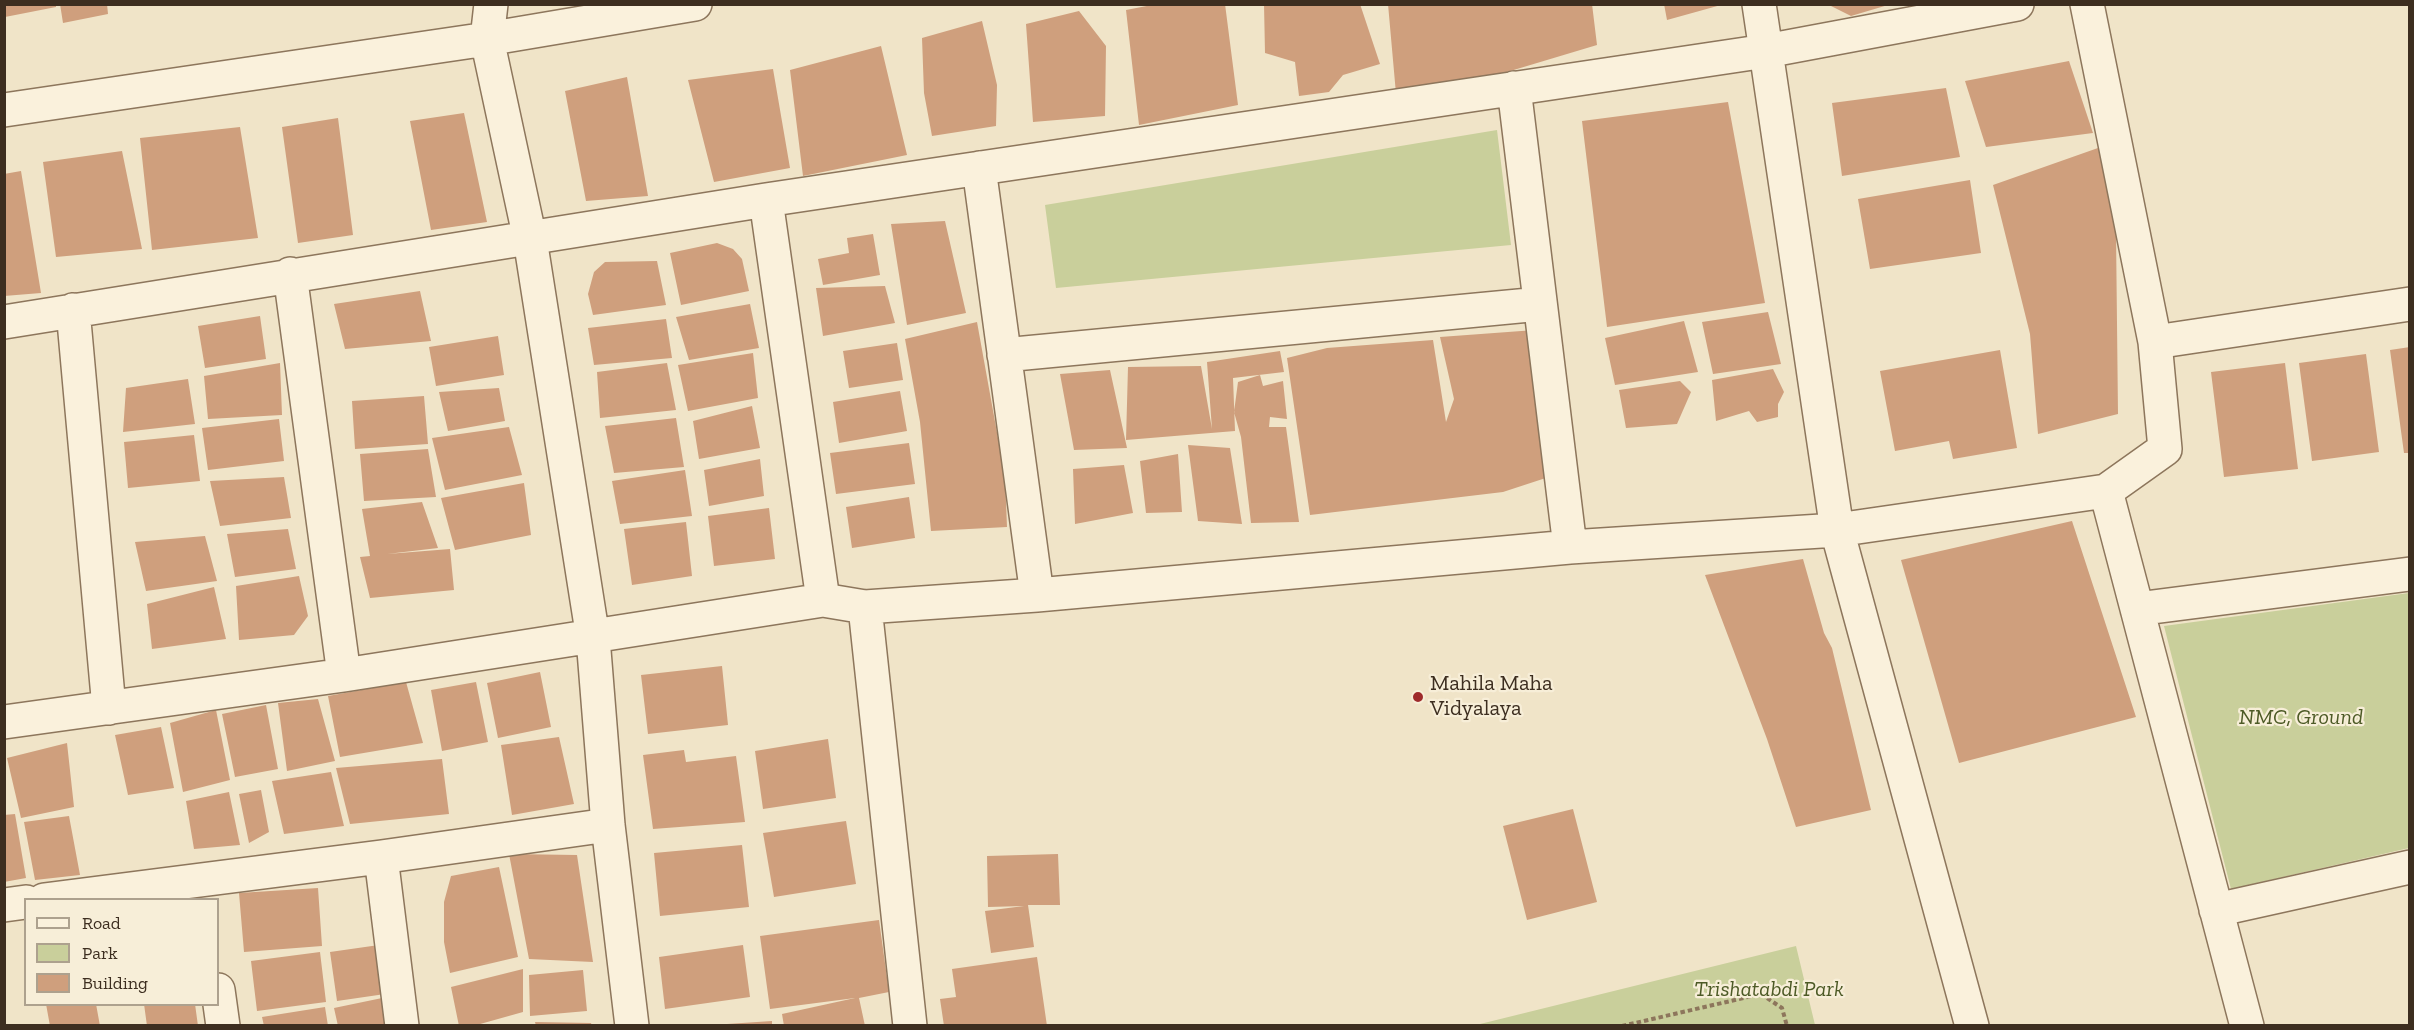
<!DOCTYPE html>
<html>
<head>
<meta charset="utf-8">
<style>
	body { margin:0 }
	#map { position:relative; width:2414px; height:1030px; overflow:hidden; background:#f0e4c8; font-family:"Zilla Slab",serif }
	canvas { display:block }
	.frame { position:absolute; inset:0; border:6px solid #3d2e20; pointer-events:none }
	.legend { position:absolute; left:24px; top:898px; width:195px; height:108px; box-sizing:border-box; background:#f7eed8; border:2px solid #ada18e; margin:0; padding:8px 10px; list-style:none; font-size:18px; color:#3d2e20 }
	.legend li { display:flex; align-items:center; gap:12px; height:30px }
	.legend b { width:30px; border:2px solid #ada18e }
</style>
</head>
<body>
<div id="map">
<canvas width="2414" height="1030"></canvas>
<div class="frame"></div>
<ul class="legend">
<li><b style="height:8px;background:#faf1dc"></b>Road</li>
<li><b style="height:16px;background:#c9cf9b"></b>Park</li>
<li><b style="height:16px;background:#cf9f7d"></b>Building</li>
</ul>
</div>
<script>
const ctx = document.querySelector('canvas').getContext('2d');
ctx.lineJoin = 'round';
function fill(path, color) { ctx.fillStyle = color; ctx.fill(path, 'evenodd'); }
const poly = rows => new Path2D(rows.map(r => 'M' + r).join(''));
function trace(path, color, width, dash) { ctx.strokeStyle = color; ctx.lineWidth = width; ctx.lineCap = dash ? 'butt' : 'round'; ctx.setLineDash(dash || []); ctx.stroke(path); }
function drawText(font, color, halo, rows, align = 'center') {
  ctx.font = font + ' "Zilla Slab",serif'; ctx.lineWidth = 4.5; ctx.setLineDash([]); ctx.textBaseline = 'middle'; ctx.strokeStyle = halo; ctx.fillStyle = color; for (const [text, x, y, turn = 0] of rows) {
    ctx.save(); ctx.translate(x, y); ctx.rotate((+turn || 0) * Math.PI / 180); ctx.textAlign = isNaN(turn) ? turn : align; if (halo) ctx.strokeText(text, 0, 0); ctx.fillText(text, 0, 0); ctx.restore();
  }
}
fill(poly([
	[1497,130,1511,245,1056,288,1045,205],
	[2409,593,2409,848,2231,889,2164,626],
	[1796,946,1815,1025,1476,1025]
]), '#c9cf9b');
fill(poly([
	[4,4,56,4,56,7,5,17],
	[60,4,107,4,108,14,63,23],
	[1157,4,1225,4,1238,105,1139,125,1126,10],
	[1264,4,1360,4,1380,64,1343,75,1329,92,1299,96,1295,62,1265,53],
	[1388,4,1592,4,1597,45,1397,105],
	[1664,4,1721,4,1721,5,1667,20],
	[1827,4,1888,4,1888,5,1851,16],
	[1079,11,1106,46,1105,116,1033,122,1026,24],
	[982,21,997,85,996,126,932,136,924,93,922,38],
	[881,46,907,155,803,176,790,70],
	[2069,61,2093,133,1986,147,1965,81],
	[773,69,790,168,714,182,688,80],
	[627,77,648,196,586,201,565,91],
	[1946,88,1960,157,1842,176,1832,103],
	[1728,102,1765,303,1607,327,1582,121],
	[464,113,487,222,431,230,410,121],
	[338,118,353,235,298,243,282,127],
	[240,127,258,238,152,250,140,138],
	[2115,142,2118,414,2038,434,2030,334,1993,185],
	[122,151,142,249,56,257,43,162],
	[21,171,41,293,4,296,4,174],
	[1970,180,1981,253,1870,269,1858,199],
	[945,221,966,313,907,325,891,224],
	[873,234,880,275,823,285,818,259,849,253,847,238],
	[717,243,733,249,742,259,749,291,681,305,670,253],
	[657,261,666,305,593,315,588,294,594,272,605,262],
	[885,286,895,323,823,336,816,288],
	[420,291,431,341,345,349,334,304],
	[750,304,759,348,689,360,676,317],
	[1768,312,1781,364,1713,374,1702,322],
	[260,316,266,359,205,368,198,326],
	[666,319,672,358,594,365,588,328],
	[1684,321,1698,372,1615,385,1605,338],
	[977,322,1005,477,1007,527,931,531,920,422,905,339],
	[1535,330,1561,473,1503,492,1310,515,1287,358,1327,348,1433,340,1446,422,1454,399,1440,337],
	[498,336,504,375,436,386,429,347],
	[897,343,903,380,849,388,843,351],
	[2410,347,2410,453,2404,453,2390,350],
	[2000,350,2017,448,1953,459,1949,441,1895,451,1880,371],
	[1280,351,1284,372,1233,378,1235,431,1126,440,1128,367,1201,366,1212,429,1207,362],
	[753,353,758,398,688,411,678,365],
	[2366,354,2379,452,2312,461,2299,363],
	[280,363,282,415,208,419,204,376],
	[667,363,676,410,600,418,597,372],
	[2285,363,2298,469,2224,477,2211,372],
	[1773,369,1784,392,1778,404,1778,417,1757,422,1749,411,1716,421,1712,380],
	[1110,370,1127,448,1074,450,1060,374],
	[1260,375,1263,386,1283,381,1287,419,1270,417,1269,427,1286,427,1299,522,1251,523,1241,437,1234,412,1238,382],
	[188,379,195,424,123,432,126,388],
	[1680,381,1691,392,1677,424,1626,428,1619,390],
	[499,388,505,421,448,431,439,392],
	[900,391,907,431,839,443,833,402],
	[424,396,428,444,355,449,352,401],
	[752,406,760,448,699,459,693,421],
	[676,418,684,467,614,473,605,426],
	[279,419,284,461,208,470,202,428],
	[509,427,522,475,445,490,432,438],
	[194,435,200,481,128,488,124,442],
	[909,443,915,484,836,494,830,453],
	[1188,445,1230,448,1242,524,1198,521],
	[428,449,436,497,364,501,360,454],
	[1178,454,1182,512,1146,513,1140,461],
	[760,459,764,496,709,506,704,470],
	[1124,465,1133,513,1075,524,1073,469],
	[685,470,692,516,620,524,612,481],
	[284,477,291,518,220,526,210,481],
	[524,483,531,535,455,550,441,498],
	[909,497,915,538,852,548,846,507],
	[422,502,438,548,387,554,450,549,454,590,370,598,360,557,370,556,362,509],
	[769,508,775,559,714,566,708,516],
	[2072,521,2136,717,1959,763,1901,560],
	[686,522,692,576,632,585,624,529],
	[288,529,296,569,235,577,227,534],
	[205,536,217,581,146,591,135,542],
	[1803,559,1824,633,1832,648,1871,810,1796,827,1767,739,1705,575],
	[299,576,308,616,294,635,239,640,236,586],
	[214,587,226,639,152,649,147,604],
	[722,666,728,725,648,734,641,675],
	[540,672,551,727,498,738,487,683],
	[406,682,423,743,340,757,328,696],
	[476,682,488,742,442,751,431,690],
	[318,699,335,761,287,771,278,703],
	[266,705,278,769,235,777,222,714],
	[216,710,230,780,183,792,170,723],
	[161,727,174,788,128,795,115,735],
	[559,737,574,804,512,815,501,745],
	[828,739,836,798,763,809,755,751],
	[67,743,74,807,21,818,7,758],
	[684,750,686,762,736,756,745,822,653,829,643,755],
	[442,759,449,814,350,824,336,768],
	[331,772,344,826,284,834,272,781],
	[261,790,269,832,249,843,239,794],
	[229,792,240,845,194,849,186,801],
	[1573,809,1597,902,1527,920,1503,826],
	[15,814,26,878,4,882,4,815],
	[69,816,80,875,35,880,24,822],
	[846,821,856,884,774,897,763,833],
	[742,845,749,907,660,916,654,853],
	[509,854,577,855,593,962,529,959],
	[1058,854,1060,905,1028,905,1034,947,991,953,985,911,1024,906,988,907,987,856],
	[499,867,518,957,450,973,444,942,444,902,451,876],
	[318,888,322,946,244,952,239,893],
	[879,920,889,992,859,998,865,1026,784,1026,782,1014,855,998,770,1009,760,936],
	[386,944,392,993,337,1001,330,952],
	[743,945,750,997,665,1009,659,957],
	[320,952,326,1002,257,1011,251,961],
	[1037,957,1047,1026,944,1026,940,999,956,997,952,969],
	[523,969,523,1012,473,1026,459,1026,451,987],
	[583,970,587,1011,530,1016,529,975],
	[387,997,393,1026,338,1026,334,1008],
	[46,1004,96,1004,100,1026,50,1026],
	[144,1004,195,1004,198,1026,147,1026],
	[325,1007,328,1026,264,1026,262,1017],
	[772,1021,772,1026,727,1026,727,1024],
	[535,1022,591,1023,592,1026,536,1026]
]), '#cf9f7d');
const minor = poly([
	[491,4,487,39,530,239,593,638,608,825,632,1026],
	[1759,4,1837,530,1972,1026],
	[2087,4,2155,342],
	[1514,88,1570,547],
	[4,110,487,39,695,4],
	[979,168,1037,595],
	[766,200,823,600],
	[290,274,344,675],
	[73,310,109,708],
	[4,322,766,200,1766,51,2017,4],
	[1004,355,1540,304],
	[2106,491,2165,449,2155,342,2410,304],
	[865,607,910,1026],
	[2137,609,2410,574],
	[4,722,344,675,823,600,865,607,1037,595,1570,547,1837,530,2106,491,2247,1026],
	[381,857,402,1026],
	[44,900,381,857,608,825],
	[4,905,26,902],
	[2216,910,2410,867],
	[218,990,223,1026]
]);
trace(minor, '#8d765c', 36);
trace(poly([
	[1622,1026,1761,994,1782,1008,1787,1026]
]), '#8d765c', 4, [4.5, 3]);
trace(minor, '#faf1dc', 33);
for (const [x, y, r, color] of [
	[1418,697,6,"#9e2a2b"]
]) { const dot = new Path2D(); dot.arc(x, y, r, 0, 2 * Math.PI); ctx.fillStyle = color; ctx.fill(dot); trace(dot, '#f7eed8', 2); }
drawText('22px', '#3d2e20', '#f7eed8', [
	["Mahila Maha",1430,684],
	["Vidyalaya",1430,709]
], 'left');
drawText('italic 22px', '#4d5a26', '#f7eed8', [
	["NMC, Ground",2301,718],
	["Trishatabdi Park",1769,990]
]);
</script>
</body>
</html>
